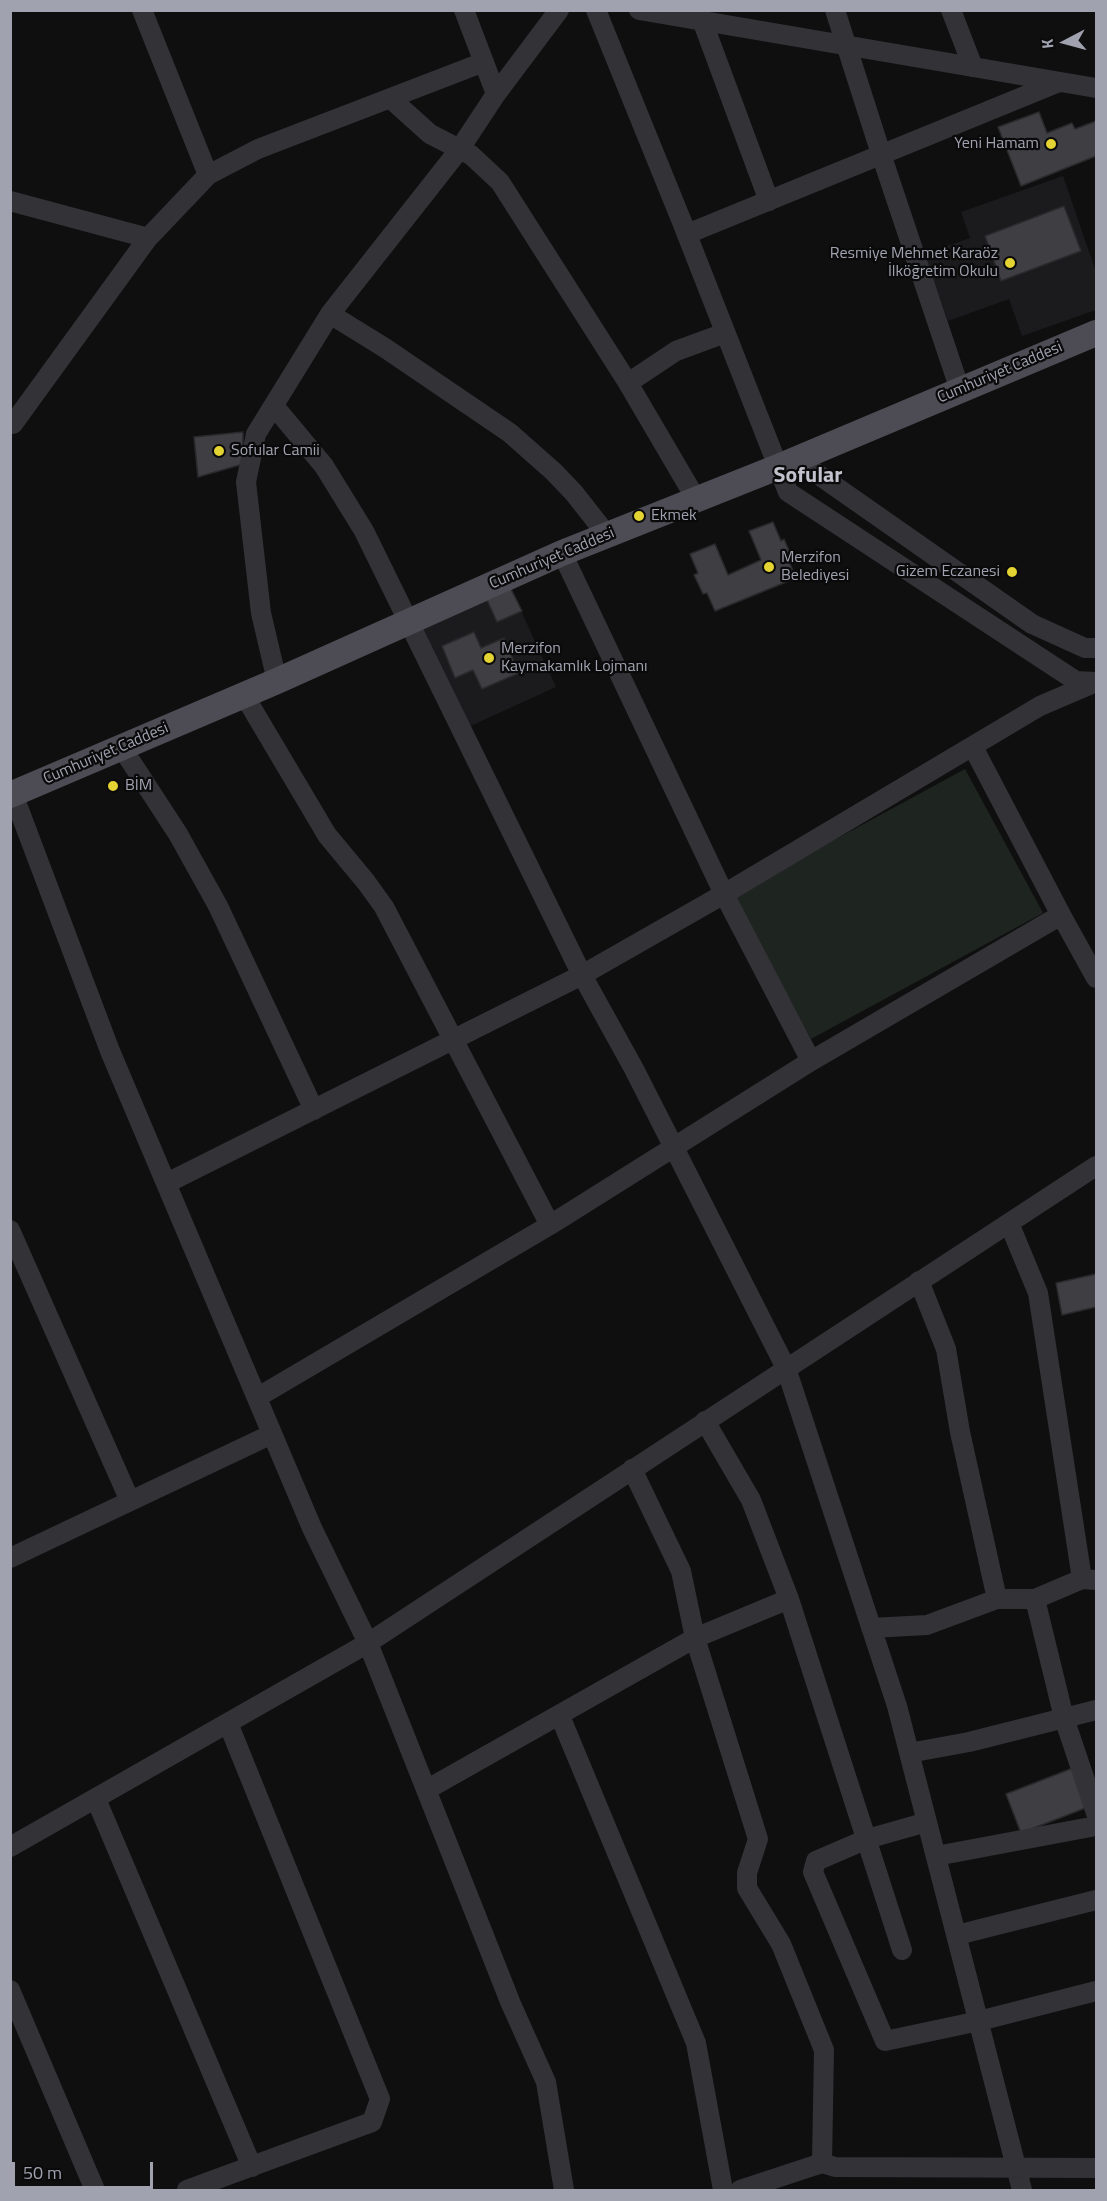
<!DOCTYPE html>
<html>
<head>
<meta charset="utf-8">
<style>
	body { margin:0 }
	#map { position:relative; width:1107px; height:2201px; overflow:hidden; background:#0f0f10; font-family:"Titillium Web",sans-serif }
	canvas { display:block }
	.frame { position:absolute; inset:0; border:12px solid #a1a2b0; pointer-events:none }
	.north { position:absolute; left:1035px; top:12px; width:60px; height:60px; -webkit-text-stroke:4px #0a0a0b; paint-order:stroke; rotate:264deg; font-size:16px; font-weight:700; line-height:24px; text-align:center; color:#a1a2b0 }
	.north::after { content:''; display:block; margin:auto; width:21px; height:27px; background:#a1a2b0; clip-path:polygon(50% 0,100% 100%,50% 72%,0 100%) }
	.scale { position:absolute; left:12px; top:2162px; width:141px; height:27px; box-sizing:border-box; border:3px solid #a1a2b0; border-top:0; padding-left:8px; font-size:18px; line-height:21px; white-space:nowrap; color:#a1a2b0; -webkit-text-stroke:4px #0a0a0b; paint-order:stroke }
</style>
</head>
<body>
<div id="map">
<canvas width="1107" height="2201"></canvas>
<div class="frame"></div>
<div class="north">K</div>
<div class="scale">50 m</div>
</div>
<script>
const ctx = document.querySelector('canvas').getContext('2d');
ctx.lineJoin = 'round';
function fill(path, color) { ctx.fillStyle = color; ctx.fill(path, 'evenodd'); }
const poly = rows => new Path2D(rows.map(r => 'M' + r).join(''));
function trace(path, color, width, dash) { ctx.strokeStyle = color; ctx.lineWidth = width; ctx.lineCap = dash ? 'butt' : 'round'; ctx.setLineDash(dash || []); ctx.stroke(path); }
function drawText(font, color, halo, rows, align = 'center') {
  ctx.font = font + ' "Titillium Web",sans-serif'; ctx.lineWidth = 4.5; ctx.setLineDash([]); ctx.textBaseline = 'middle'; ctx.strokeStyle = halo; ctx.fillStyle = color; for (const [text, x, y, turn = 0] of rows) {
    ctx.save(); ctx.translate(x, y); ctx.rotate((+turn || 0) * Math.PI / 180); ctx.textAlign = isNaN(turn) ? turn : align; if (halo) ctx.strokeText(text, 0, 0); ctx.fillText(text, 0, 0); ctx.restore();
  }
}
fill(poly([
	[1063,176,1096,272,1096,310,1022,336,1009,299,948,321,924,254,970,238,961,212],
	[511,589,556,687,466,728,421,630]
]), '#1b1b1d');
fill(poly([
	[965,769,1043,913,811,1039,733,895]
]), '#1e2420');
const building = poly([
	[1039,112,1047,133,1072,123,1075,129,1096,121,1096,156,1021,186,998,127,1039,112],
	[1064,206,1081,251,1001,281,985,236,1064,206],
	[243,432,243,464,198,477,194,437,243,432],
	[773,522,781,541,784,539,792,558,788,559,796,578,715,611,707,593,703,594,694,575,698,573,690,554,715,544,728,575,761,560,749,531,773,522],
	[511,589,522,611,497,622,487,600,511,589],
	[474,632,481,648,504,638,519,673,482,689,473,670,455,678,442,646,474,632],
	[1096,1274,1096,1307,1062,1315,1056,1283,1096,1274],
	[1073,1768,1088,1807,1021,1833,1006,1794,1073,1768]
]);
fill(building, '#3e3e43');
trace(building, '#2a292c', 1.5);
trace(poly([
	[142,10,208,175],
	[464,10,496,94],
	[596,10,682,222,788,492,1076,681,1095,682],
	[639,10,1096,88],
	[835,10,883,160,960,390],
	[951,10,973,67],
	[699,12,769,201],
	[390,98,430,134,471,155,500,182,628,383,696,499],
	[10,201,148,238],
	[687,234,1059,82],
	[330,314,385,348,510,433,554,472,574,493,607,535],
	[628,383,676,351,725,333],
	[274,406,324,466,364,531,582,975,634,1069,786,1368,897,1706,1022,2190],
	[10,424,13,424,148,238,208,175,258,149,484,62],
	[796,459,1032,624,1085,648,1096,648],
	[562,553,724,894,811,1061],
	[277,681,261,613,246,482,256,434,330,314,459,150,496,94,559,10],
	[244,695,327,835,366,882,384,907,550,1225],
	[973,747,1061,915,1096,978],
	[122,748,178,834,218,906,314,1110],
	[13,794,110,1051,312,1528,368,1643,511,2004,546,2082,564,2190],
	[167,1183,582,975,724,894,1040,706,1096,682],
	[1009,1223,1038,1293,1082,1579],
	[10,1230,130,1501],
	[919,1281,946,1349,960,1432,997,1599],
	[258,1397,550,1225,811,1061,1061,915],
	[705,1421,751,1500,789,1599,902,1950],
	[632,1469,681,1571,695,1638,758,1839,747,1873,747,1888,781,1944,824,2050,822,2163],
	[10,1558,272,1434],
	[1035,1599,1064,1718,1096,1813],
	[871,1628,927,1625,997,1599,1035,1599,1082,1579,1096,1580],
	[560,1716,696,2043,723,2190],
	[909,1753,969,1742,1096,1710],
	[426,1790,695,1638,789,1599],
	[96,1799,252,2167],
	[927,1822,867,1839,816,1861,813,1872,885,2041,979,2021,1096,1991],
	[10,1847,368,1643,1096,1166],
	[936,1856,1096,1826],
	[957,1935,1096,1900],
	[10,1990,95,2190],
	[187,2190,372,2122,380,2099,228,1723],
	[740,2190,822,2163,835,2167,1096,2168]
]), '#333237', 20);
trace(poly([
	[10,795,277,681,562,553,778,467,1096,333]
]), '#4d4c54', 26);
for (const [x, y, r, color] of [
	[1051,144,6,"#e4d433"],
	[1010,263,6,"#e4d433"],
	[219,451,6,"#e4d433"],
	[639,516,6,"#e4d433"],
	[769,567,6,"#e4d433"],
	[1012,572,6,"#e4d433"],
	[489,658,6,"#e4d433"],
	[113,786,6,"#e4d433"]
]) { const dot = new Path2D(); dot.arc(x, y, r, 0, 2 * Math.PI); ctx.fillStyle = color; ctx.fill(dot); trace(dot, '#0a0a0b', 2); }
drawText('16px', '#a1a2b0', '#0a0a0b', [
	["Yeni Hamam",1039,144,"right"],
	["Resmiye Mehmet Karaöz",998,254,"right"],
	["İlköğretim Okulu",998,272,"right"],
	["Sofular Camii",231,451],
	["Ekmek",651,516],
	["Merzifon",781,558],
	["Belediyesi",781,576],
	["Gizem Eczanesi",1000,572,"right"],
	["Merzifon",501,649],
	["Kaymakamlık Lojmanı",501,667],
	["BİM",125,786]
], 'left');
drawText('16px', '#a1a2b0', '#0a0a0b', [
	["Cumhuriyet Caddesi",1000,373,-23],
	["Cumhuriyet Caddesi",552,559,-23],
	["Cumhuriyet Caddesi",106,754,-23]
]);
drawText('bold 22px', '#c1c2cc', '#0a0a0b', [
	["Sofular",808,477]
]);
</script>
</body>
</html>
